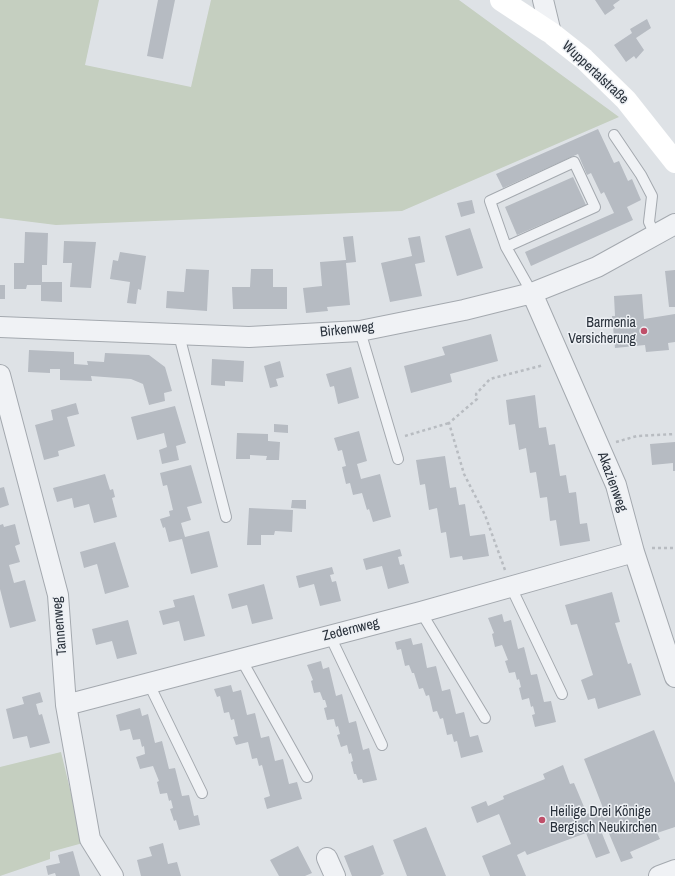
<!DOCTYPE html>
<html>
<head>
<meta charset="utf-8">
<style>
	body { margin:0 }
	canvas { display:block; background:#dee2e6 }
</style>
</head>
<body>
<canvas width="675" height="876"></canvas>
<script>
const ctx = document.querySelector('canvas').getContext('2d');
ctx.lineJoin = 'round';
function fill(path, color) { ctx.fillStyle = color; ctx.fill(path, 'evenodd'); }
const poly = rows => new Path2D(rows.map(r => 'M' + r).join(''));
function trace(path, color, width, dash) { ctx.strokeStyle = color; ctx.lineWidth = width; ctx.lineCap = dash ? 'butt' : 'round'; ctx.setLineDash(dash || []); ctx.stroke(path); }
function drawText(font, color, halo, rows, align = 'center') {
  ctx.font = font + ' "Archivo Narrow",sans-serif'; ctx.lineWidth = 3; ctx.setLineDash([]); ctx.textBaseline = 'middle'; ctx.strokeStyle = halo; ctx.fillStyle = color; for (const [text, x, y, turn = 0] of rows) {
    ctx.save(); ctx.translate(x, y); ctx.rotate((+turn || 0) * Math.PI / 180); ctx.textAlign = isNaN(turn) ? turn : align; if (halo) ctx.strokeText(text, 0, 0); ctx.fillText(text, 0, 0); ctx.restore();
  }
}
fill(poly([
	[0,0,99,0,85,65,191,87,211,0,459,0,619,117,402,211,56,225,0,218],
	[61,752,83,843,50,852,50,859,0,876,0,767]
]), '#c5cfc0');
fill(poly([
	[158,0,175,0,163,59,147,56],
	[595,0,620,0,613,5,615,8,605,15],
	[647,19,651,28,636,38,644,50,636,59,634,56,626,62,614,45,632,33,630,29],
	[598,129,614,163,619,161,628,181,632,179,641,200,627,207,633,220,531,266,525,252,614,213,604,192,601,194,591,173,587,175,578,154,503,188,496,174],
	[573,177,586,205,517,235,505,207],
	[472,200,475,213,461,217,457,203],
	[470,228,483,268,457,276,445,236],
	[25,232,48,233,47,265,42,265,42,282,62,282,62,302,41,301,41,285,27,285,26,289,14,289,14,263,24,263],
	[353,236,356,262,346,263,350,305,327,307,328,311,306,313,303,288,322,286,320,262,346,260,343,237],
	[420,236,425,262,415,264,422,296,390,302,381,263,412,256,408,238],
	[64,241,96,242,91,288,70,287,72,263,63,263],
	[120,252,146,256,141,290,138,289,136,304,127,303,130,282,110,279,113,260,118,261],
	[186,269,209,270,207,311,166,308,167,291,184,292],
	[251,269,273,269,273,287,287,287,287,309,233,309,232,287,250,287],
	[675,270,675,307,669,307,665,271],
	[0,285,5,285,5,299,0,299],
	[642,294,644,319,675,314,675,342,668,343,669,350,646,352,645,345,615,348,612,316,615,316,614,296],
	[491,334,498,361,450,374,452,382,411,393,404,366,445,355,442,347],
	[29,350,74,352,74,364,88,365,87,361,104,362,105,353,149,355,165,367,172,391,164,393,165,401,149,405,143,384,131,379,91,376,92,381,60,380,60,369,50,369,50,373,28,372],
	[212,359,244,361,243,382,225,381,225,386,211,385],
	[280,361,284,377,276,379,278,386,270,388,264,366],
	[351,367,359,398,338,404,334,386,330,387,326,374],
	[535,395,539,428,546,427,549,445,555,444,560,476,566,475,569,493,576,492,580,524,587,523,590,541,560,546,556,520,550,521,547,497,540,498,536,472,530,473,526,448,519,450,515,424,509,425,506,400],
	[76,403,79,414,67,417,75,446,58,451,59,456,44,460,35,425,53,420,51,410],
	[175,406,186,443,176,446,179,460,162,464,159,450,167,447,164,433,137,440,131,417],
	[274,424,288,425,288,433,274,432],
	[359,431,367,461,357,464,361,479,380,474,391,517,373,522,369,509,367,510,362,493,353,495,350,483,346,484,342,467,346,466,342,450,338,451,334,438],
	[237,433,268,434,268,441,280,442,279,460,266,460,267,456,250,455,250,459,236,459],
	[675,442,675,471,673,471,673,463,652,465,650,444],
	[445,456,450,488,456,487,459,505,465,504,470,536,485,534,489,556,463,560,462,556,450,558,446,532,441,533,437,508,429,510,425,484,420,485,416,460],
	[191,465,202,503,187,507,191,520,181,523,185,537,209,531,218,567,191,574,182,539,169,542,165,527,163,528,160,519,170,516,169,511,173,510,167,485,163,486,160,473],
	[105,474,110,490,113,489,115,497,112,498,117,517,94,523,89,504,74,508,72,498,57,502,53,488],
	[4,487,9,505,0,508,0,488],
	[292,500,306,500,306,509,291,508],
	[249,508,293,510,292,532,275,531,274,535,261,535,261,545,247,545],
	[3,524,4,527,15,524,20,544,15,546,20,562,9,565,14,583,25,580,36,621,10,628,0,589,0,525],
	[115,542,129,587,105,594,97,564,84,568,80,552],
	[400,549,402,556,398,557,400,565,404,564,409,583,388,589,382,566,366,570,363,559],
	[332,567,334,574,330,575,332,582,336,581,341,601,320,606,314,584,299,588,296,576],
	[264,584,273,619,252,624,247,605,232,609,228,594],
	[612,592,620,622,615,623,628,664,631,663,641,695,598,709,595,698,588,700,581,680,593,675,577,624,571,625,565,605],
	[194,595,205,636,184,641,179,621,163,625,159,611,175,607,173,600],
	[502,614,504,622,511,620,518,649,524,647,531,675,537,674,544,702,551,701,556,722,535,727,532,715,535,714,533,706,531,707,529,698,522,700,519,688,521,687,519,679,517,680,515,672,509,673,505,661,508,660,502,645,495,647,492,634,494,633,488,618],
	[128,620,137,654,117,659,112,641,96,645,92,629],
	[411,638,413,645,422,643,427,668,436,666,442,691,450,689,456,714,464,712,470,737,478,735,483,752,461,758,457,741,454,742,452,734,447,735,443,718,440,719,437,711,433,712,429,695,426,696,423,688,419,689,414,673,412,673,409,665,405,666,401,649,397,650,395,642],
	[321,661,323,669,329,667,336,696,342,694,349,723,356,721,363,750,369,748,377,780,363,783,362,779,358,780,356,774,354,774,351,762,353,761,351,753,349,754,347,745,341,747,337,735,340,734,338,726,336,727,334,719,327,720,324,708,327,707,325,700,323,700,320,692,314,693,311,681,313,680,307,665],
	[231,685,233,692,241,690,247,715,255,713,261,738,269,736,275,761,283,759,289,784,297,782,302,799,267,809,264,798,270,796,262,765,259,766,257,758,252,759,248,742,236,745,233,737,238,736,234,719,231,720,229,712,224,713,220,696,217,697,214,689],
	[40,692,43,702,36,704,39,715,42,714,50,743,30,748,27,736,13,739,6,709,24,704,22,697],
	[140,708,142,716,148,714,155,743,162,741,169,769,175,768,182,796,189,795,194,816,198,815,200,825,179,830,176,820,174,821,170,809,173,808,171,800,169,801,167,793,160,794,157,782,159,781,153,766,140,769,136,757,145,754,144,746,142,747,140,739,133,740,130,729,120,731,116,715],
	[654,730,675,783,675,827,657,833,660,839,630,852,633,858,621,862,605,824,599,826,610,853,596,858,586,833,527,855,525,851,517,855,526,876,490,876,482,856,511,844,499,814,477,823,471,807,486,801,488,806,504,799,503,796,545,779,543,774,563,765,570,784,574,783,587,814,603,808,584,759],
	[426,827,446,876,407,876,393,840],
	[163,843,168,864,177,862,181,876,141,876,137,860,152,856,149,847],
	[373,845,384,874,380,876,352,876,344,856],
	[298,846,312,873,305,876,279,876,270,860],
	[73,851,80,876,56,876,55,873,48,875,46,866,60,863,58,855]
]), '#b6bbc2');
const service = poly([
	[614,135,641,175,652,196,649,222,655,235],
	[506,247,595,207,574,162,490,201,506,247,532,293],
	[360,331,398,459],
	[179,335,226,517],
	[511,587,562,694],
	[421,612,485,718],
	[330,636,382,745],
	[241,659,307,777],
	[149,684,202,793]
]);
const minor = poly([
	[543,0,551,33],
	[532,293,616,485,634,552,675,677],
	[0,327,249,337,360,331,464,310,532,293,597,267,675,224],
	[0,375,58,595,66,705,90,839,113,876],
	[66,705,421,612,634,552],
	[327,858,335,876],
	[659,876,675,870]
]);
trace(service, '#a4a9af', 12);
trace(minor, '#a4a9af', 22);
trace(poly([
	[405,436,449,423],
	[616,442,637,436,675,434],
	[652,548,675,548],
	[505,570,485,515,464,474,449,423,477,399,476,394,490,379,544,365]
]), '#b8bcc1', 2.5, [3, 3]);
trace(service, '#f0f2f5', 10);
trace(minor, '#f0f2f5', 20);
trace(poly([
	[501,0,551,33,584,59,626,100,675,162]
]), '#fff', 22);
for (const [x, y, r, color] of [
	[644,331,4,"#bf4f69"],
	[542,820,4,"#bf4f69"]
]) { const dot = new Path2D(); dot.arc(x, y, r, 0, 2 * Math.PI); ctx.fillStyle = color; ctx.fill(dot); trace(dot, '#edf0f4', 1.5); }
drawText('14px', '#29313b', '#edf0f4', [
	["Wuppertalstraße",595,73,43],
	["Birkenweg",347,330,-6],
	["Akazienweg",612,482,70],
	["Tannenweg",60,626,-95],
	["Zedernweg",351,630,-14]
]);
drawText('14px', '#29313b', '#edf0f4', [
	["Barmenia",636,323],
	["Versicherung",636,339],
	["Heilige Drei Könige",550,812,"left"],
	["Bergisch Neukirchen",550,828,"left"]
], 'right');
</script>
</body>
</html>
